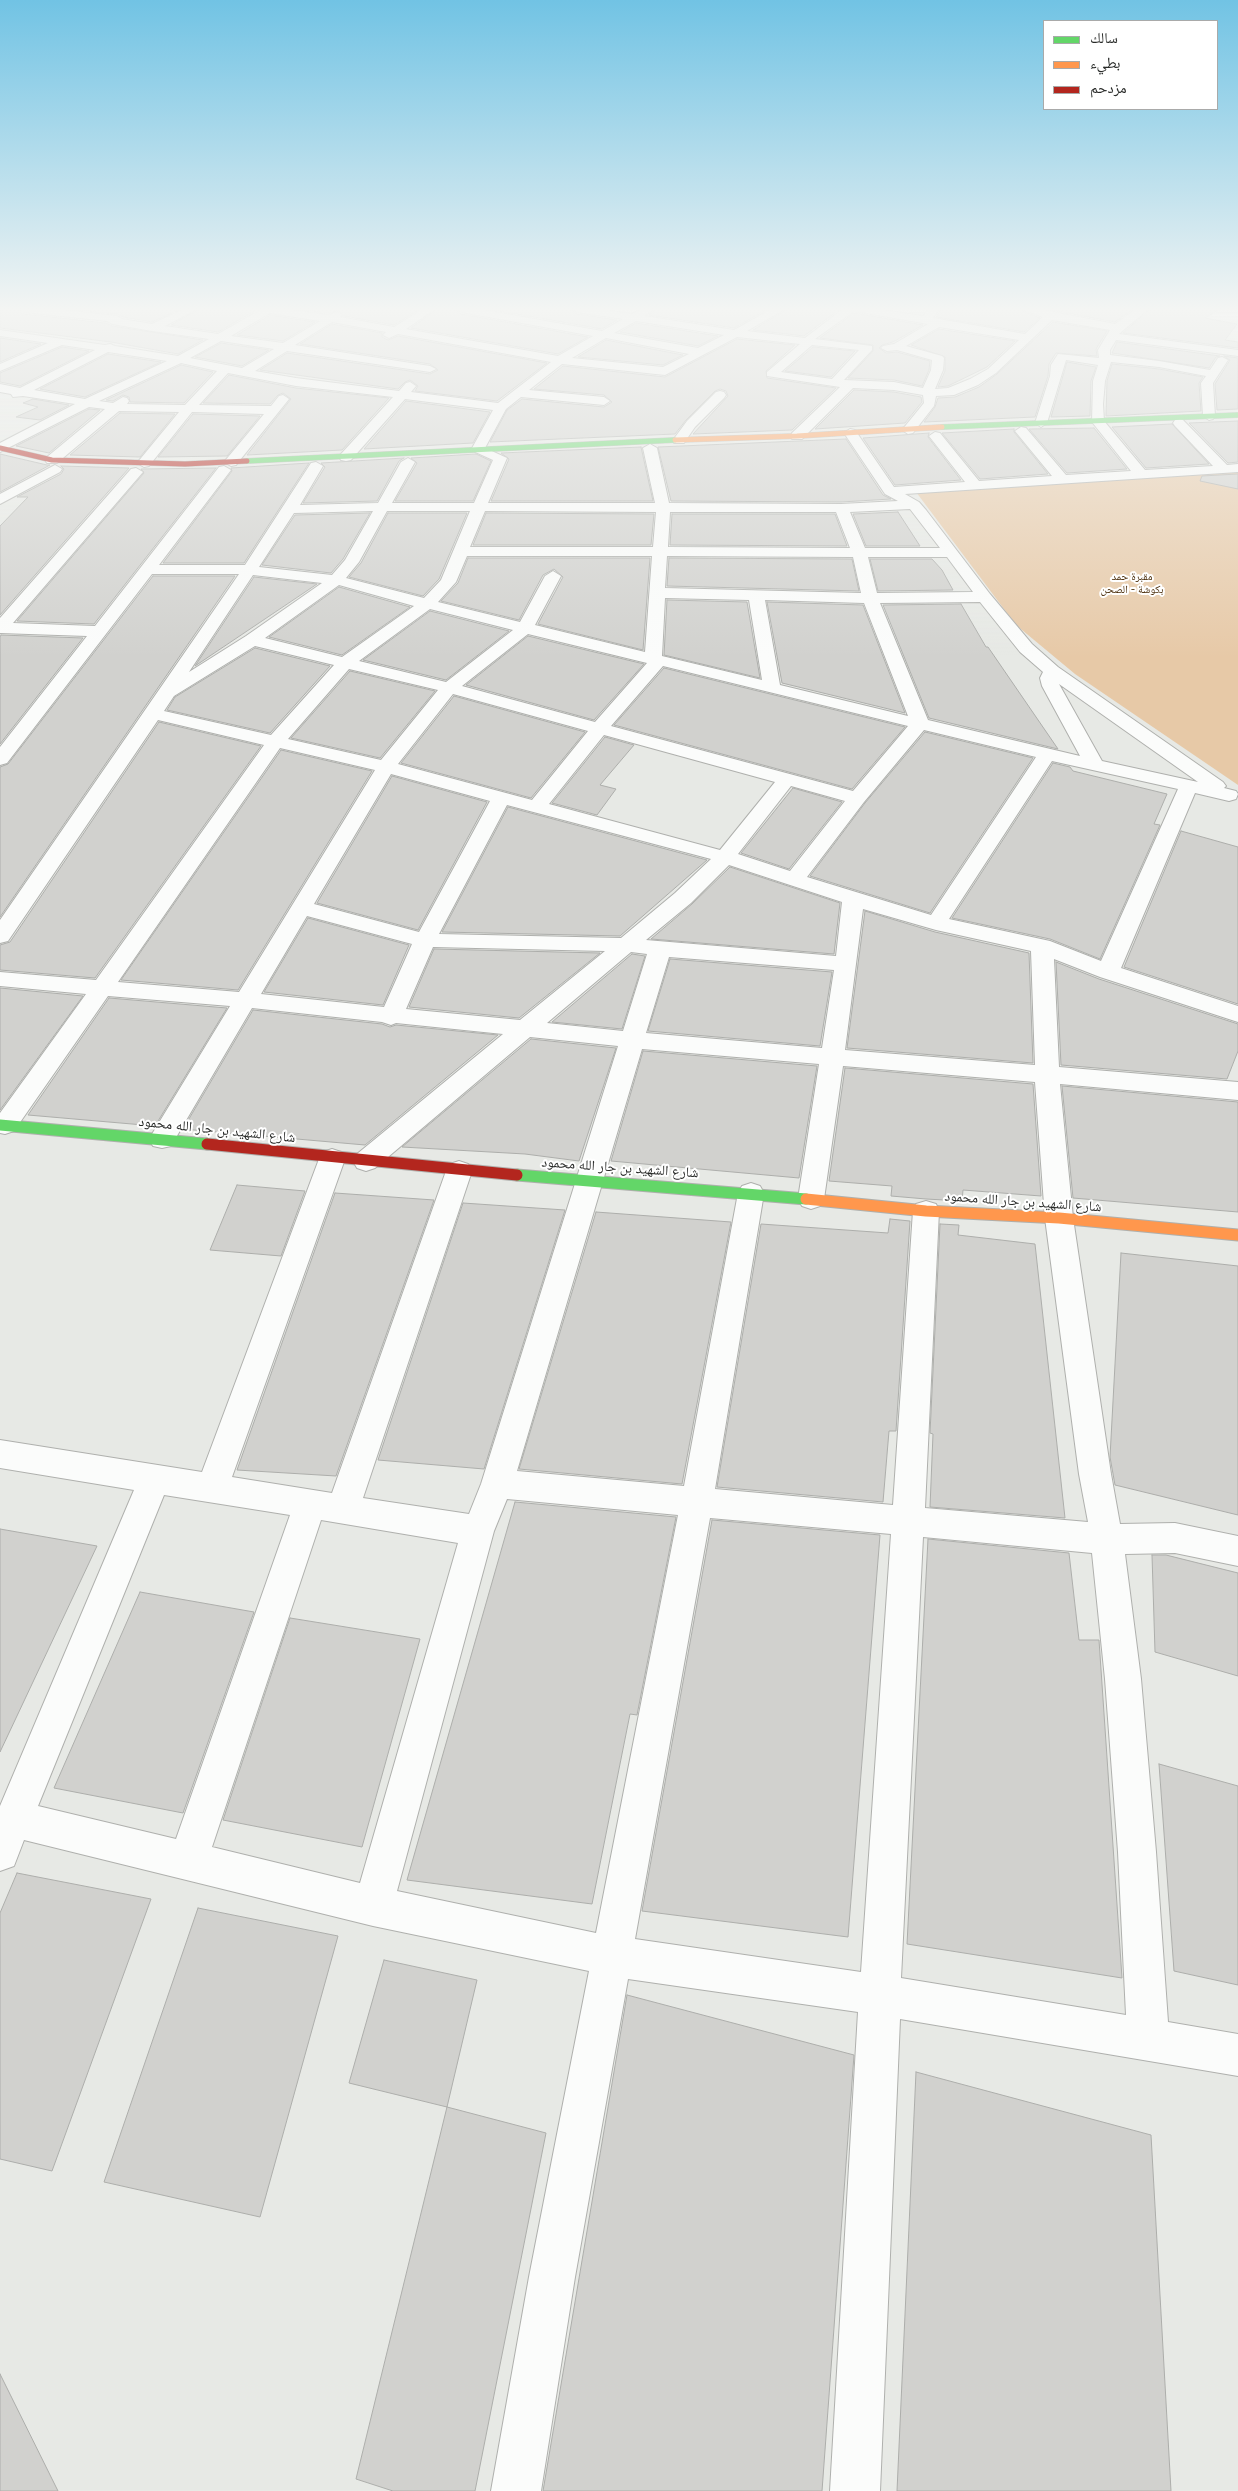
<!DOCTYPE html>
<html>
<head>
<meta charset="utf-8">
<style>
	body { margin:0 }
	#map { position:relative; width:1238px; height:2491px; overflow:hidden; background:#e7e9e5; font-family:"Fira Sans","Noto Naskh Arabic",sans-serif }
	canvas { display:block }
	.legend { position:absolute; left:1043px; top:20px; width:175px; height:90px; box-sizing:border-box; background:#fff; border:1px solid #a9aaa9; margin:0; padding:6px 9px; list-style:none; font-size:15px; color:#282a28 }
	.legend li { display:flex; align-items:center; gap:10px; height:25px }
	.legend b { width:25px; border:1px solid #a9aaa9 }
</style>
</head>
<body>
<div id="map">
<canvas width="1238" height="2491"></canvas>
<ul class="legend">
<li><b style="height:6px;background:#63d668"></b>سالك</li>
<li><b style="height:6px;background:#ff974d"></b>بطيء</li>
<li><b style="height:6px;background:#b3261e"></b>مزدحم</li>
</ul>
</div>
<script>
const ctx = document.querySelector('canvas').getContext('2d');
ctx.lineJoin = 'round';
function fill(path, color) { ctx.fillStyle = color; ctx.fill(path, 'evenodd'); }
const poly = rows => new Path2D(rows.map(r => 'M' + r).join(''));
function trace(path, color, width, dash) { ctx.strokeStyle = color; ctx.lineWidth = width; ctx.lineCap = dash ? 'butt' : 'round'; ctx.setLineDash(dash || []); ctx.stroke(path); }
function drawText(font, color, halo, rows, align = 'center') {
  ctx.font = font + ' "Fira Sans","Noto Naskh Arabic",sans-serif'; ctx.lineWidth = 4; ctx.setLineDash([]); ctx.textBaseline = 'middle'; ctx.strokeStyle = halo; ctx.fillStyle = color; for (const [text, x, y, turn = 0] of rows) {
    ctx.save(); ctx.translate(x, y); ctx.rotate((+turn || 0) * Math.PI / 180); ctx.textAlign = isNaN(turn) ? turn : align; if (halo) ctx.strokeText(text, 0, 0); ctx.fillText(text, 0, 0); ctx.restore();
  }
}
fill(poly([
	[1238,470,1238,785,1075,674,1016,625,916,492]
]), '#e7c9a7');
const building = poly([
	[0,309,17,309,24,314,106,323,112,326,203,340,178,354,111,342,0,328,0,309],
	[69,309,180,309,152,322,123,317,117,314,69,309],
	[199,309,258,309,218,332,171,325,199,309],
	[297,309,420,309,394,325,344,316,338,310,329,313,297,309],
	[437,309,454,309,461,314,588,337,558,354,411,328,437,309],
	[488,309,570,309,577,314,617,320,602,329,488,309],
	[656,309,768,309,734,328,649,315,656,309],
	[787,309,840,309,804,336,753,330,787,309],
	[941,309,1019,309,1040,318,1024,332,936,317,941,309],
	[1046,309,1133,309,1115,322,1046,309],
	[1150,309,1220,309,1205,318,1237,324,1225,340,1238,342,1238,348,1123,333,1150,309],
	[854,313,923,325,893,342,882,345,879,348,886,353,897,352,930,361,929,370,922,386,894,380,848,378,873,351,873,345,820,338,854,313],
	[270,315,315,322,283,341,237,335,270,315],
	[1053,322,1107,331,1096,349,1097,356,1056,353,1049,364,1048,376,1035,417,924,422,935,407,938,398,955,397,979,387,997,374,1053,322],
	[636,323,718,336,698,346,620,332,636,323],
	[332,324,382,333,382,337,388,340,398,336,547,363,497,401,415,391,418,386,410,380,405,382,398,389,260,370,287,353,430,374,438,370,430,364,300,344,332,324],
	[939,329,1015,341,987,367,948,386,938,387,945,371,945,357,911,345,939,329],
	[0,338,41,344,0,362,0,338],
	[737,339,795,345,766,371,767,378,836,388,792,430,693,434,728,396,726,391,720,389,715,391,686,420,675,434,490,442,507,410,522,399,604,407,612,402,604,395,534,389,563,366,665,377,737,339],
	[606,340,683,355,663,365,578,357,606,340],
	[1117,342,1220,356,1216,357,1209,368,1112,353,1117,342],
	[221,343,269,350,242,366,195,357,221,343],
	[62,347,89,351,20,386,0,382,0,373,62,347],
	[813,347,855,351,831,377,785,371,813,347],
	[108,354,161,362,85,397,40,389,108,354],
	[1224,356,1238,358,1238,409,1217,410,1215,384,1230,360,1224,356],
	[1067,362,1096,367,1091,381,1090,416,1051,417,1067,362],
	[1112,364,1159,369,1203,377,1199,383,1201,411,1106,416,1107,381,1112,364],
	[181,365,213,372,184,403,130,402,129,397,123,395,113,401,106,400,181,365],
	[229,375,296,388,389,398,342,450,247,455,291,399,283,393,278,395,270,404,203,403,229,375],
	[854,390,894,392,921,397,922,402,905,423,815,429,854,390],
	[33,399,69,405,40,420,16,417,38,407,23,403,33,399],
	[406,401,490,412,473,443,364,449,406,401],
	[89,409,100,410,49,453,16,446,89,409],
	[120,413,175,414,140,457,70,455,120,413],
	[193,414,260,416,227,456,158,457,193,414],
	[1238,421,1238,462,1228,463,1189,423,1238,421],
	[1172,424,1209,464,1146,468,1112,427,1172,424],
	[1094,428,1127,469,1067,473,1029,429,1094,428],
	[1014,429,1014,432,1048,474,980,479,942,433,1014,429],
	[929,433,928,437,961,480,895,485,863,438,929,433],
	[846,439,883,495,891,499,841,502,671,501,658,447,846,439],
	[641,447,653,501,491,501,509,459,501,453,641,447],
	[0,454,47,465,50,465,0,492,0,454],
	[476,454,491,461,473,501,395,501,417,463,411,458,476,454],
	[404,458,399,461,377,501,303,503,325,467,321,463,404,458],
	[309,463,244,563,163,563,232,471,231,468,309,463],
	[61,466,129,468,0,615,0,526,28,497,17,497,61,474,64,469,61,466],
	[216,468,94,624,17,621,144,473,141,469,216,468],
	[1238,474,1238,489,1200,481,1202,476,1238,474],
	[898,512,920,546,866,546,853,514,898,512],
	[370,513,343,559,331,573,262,565,295,515,370,513],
	[388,513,467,513,439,579,423,596,349,577,361,563,388,513],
	[486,513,654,514,651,545,473,545,486,513],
	[672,514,835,514,847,546,670,545,672,514],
	[468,558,650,558,643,650,538,624,563,577,554,569,543,575,519,620,441,601,458,583,468,558],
	[669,558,852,559,859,591,667,586,669,558],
	[870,559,932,559,942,570,953,590,878,591,870,559],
	[153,576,235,576,0,917,0,767,8,764,153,576],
	[254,577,317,584,195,666,254,577],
	[339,587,410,607,342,655,269,637,339,587],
	[667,600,747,602,760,678,664,655,667,600],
	[767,602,863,605,905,713,782,683,767,602],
	[961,604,986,647,988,647,1058,749,929,718,883,605,961,604],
	[430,611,509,631,446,680,363,660,430,611],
	[1,635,83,638,0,744,0,637,1,635],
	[528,636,644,664,594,720,466,685,528,636],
	[255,648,330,666,270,733,167,710,175,697,255,648],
	[664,668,905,727,852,789,614,725,664,668],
	[350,671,435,691,380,758,291,738,350,671],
	[454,696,585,732,531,798,401,763,454,696],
	[159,722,261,746,95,978,0,970,0,945,10,942,159,722],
	[925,732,1033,758,930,913,810,876,865,803,925,732],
	[605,737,634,745,600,785,616,789,597,815,552,803,605,737],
	[281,750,372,771,238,990,121,980,281,750],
	[1053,763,1070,767,1073,771,1167,794,1154,824,1160,825,1100,959,1050,939,952,918,1053,763],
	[392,776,487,802,418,930,317,903,392,776],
	[793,788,842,802,789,869,741,853,793,788],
	[508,807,707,860,620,936,442,932,508,807],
	[1181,831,1238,847,1238,1004,1124,967,1181,831],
	[730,867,840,903,834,954,651,939,692,904,730,867],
	[865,911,935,932,1029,953,1033,1063,847,1048,865,911],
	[308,918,409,945,383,1005,264,992,308,918],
	[434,949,600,953,519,1018,409,1007,434,949],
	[632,954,645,956,622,1029,552,1022,632,954],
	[670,959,832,972,820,1046,648,1031,670,959],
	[1056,962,1099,979,1238,1024,1238,1051,1227,1079,1061,1065,1056,962],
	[0,988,83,996,0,1110,0,988],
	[109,998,227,1008,155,1126,28,1115,109,998],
	[253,1010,382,1024,390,1027,396,1025,498,1035,365,1145,183,1129,253,1010],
	[531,1039,616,1048,579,1161,525,1154,402,1147,531,1039],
	[643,1051,817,1066,799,1178,611,1161,643,1051],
	[845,1068,1033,1084,1041,1196,963,1190,962,1201,926,1199,891,1196,892,1186,829,1181,845,1068],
	[1062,1086,1238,1102,1238,1212,1073,1198,1062,1086],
	[237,1185,305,1191,281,1256,210,1250,237,1185],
	[335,1193,434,1200,336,1476,237,1470,335,1193],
	[463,1203,565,1210,484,1469,378,1460,463,1203],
	[596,1212,731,1222,682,1484,519,1469,596,1212],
	[890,1219,910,1221,896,1431,889,1431,883,1502,717,1487,761,1224,888,1233,890,1219],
	[940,1224,959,1225,958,1235,1035,1244,1065,1518,930,1507,933,1434,930,1433,940,1224],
	[1121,1253,1238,1266,1238,1515,1115,1485,1110,1457,1121,1253],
	[515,1502,676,1517,637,1715,630,1714,592,1904,407,1880,515,1502],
	[712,1520,880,1535,848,1937,642,1911,712,1520],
	[0,1529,97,1546,0,1752,0,1529],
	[928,1539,1069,1553,1079,1640,1099,1640,1122,1978,907,1944,928,1539],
	[1152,1555,1166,1555,1238,1573,1238,1676,1155,1652,1152,1555],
	[140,1592,254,1612,183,1813,54,1788,140,1592],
	[290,1618,420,1639,362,1847,223,1820,290,1618],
	[1159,1764,1238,1786,1238,1985,1174,1971,1159,1764],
	[17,1873,151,1899,52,2171,0,2159,0,1913,17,1873],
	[198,1908,338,1936,260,2217,104,2182,198,1908],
	[384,1960,477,1980,447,2107,349,2083,384,1960],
	[627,1995,854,2055,822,2491,543,2491,627,1995],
	[916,2072,1151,2135,1171,2491,897,2491,916,2072],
	[447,2107,546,2133,475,2491,393,2491,356,2479,447,2107],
	[0,2374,58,2491,0,2491,0,2374]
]);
fill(building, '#d1d1ce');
trace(building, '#adaeab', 1);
const street = poly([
	[19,309,53,309,117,316,122,319,152,324,184,309,197,309,165,326,218,334,262,309,283,309,329,315,337,312,342,315,340,317,394,327,423,309,435,309,406,329,558,356,593,336,461,312,456,309,478,309,602,331,623,319,577,312,572,309,597,309,632,314,642,309,654,309,644,316,734,330,772,309,785,309,747,331,805,338,843,309,876,309,923,316,929,309,939,309,933,318,1025,334,1043,317,1021,309,1037,309,1115,324,1136,309,1148,309,1119,334,1238,350,1238,356,1116,340,1110,350,1110,355,1159,361,1210,370,1218,358,1222,357,1228,360,1213,383,1215,416,1213,419,1209,420,1203,416,1201,383,1206,376,1159,367,1111,362,1105,381,1103,404,1104,421,1145,470,1213,466,1175,426,1173,423,1175,420,1179,419,1183,420,1227,465,1238,464,1238,472,905,494,919,502,926,510,990,594,1032,644,1058,667,1223,782,1226,786,1224,788,1236,791,1238,794,1236,799,1229,801,1195,793,1121,968,1238,1006,1238,1022,1100,977,1054,959,1059,1067,1238,1082,1238,1100,1060,1084,1073,1218,1111,1474,1120,1524,1175,1523,1238,1536,1238,1566,1175,1553,1125,1554,1141,1679,1156,1852,1168,2022,1238,2034,1238,2076,900,2019,880,2491,830,2491,858,2012,628,1979,575,2277,541,2491,491,2491,529,2277,589,1971,373,1926,24,1840,14,1866,0,1871,0,1806,134,1490,0,1468,0,1440,202,1472,319,1159,323,1152,332,1149,341,1152,345,1159,232,1477,332,1493,446,1171,450,1164,459,1161,468,1164,472,1171,363,1498,469,1514,481,1484,618,1046,530,1037,375,1168,366,1171,357,1168,353,1161,357,1154,503,1034,396,1023,391,1025,382,1022,252,1008,171,1146,162,1148,153,1146,149,1139,230,1006,108,996,14,1131,5,1134,0,1133,0,1113,86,994,0,986,0,972,96,980,264,745,158,720,8,941,0,943,0,920,239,574,152,574,7,763,0,765,0,747,87,636,0,633,0,618,131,469,136,468,143,472,13,623,95,626,219,467,224,466,231,470,159,565,245,565,311,463,316,462,323,466,300,505,378,503,401,462,408,458,415,462,392,503,474,503,493,460,471,450,493,410,405,399,351,460,346,461,341,460,339,457,341,454,393,397,296,386,228,373,199,405,271,406,279,396,283,395,289,399,236,465,231,466,224,462,264,414,192,412,149,466,144,467,137,463,179,412,119,411,57,463,47,463,45,460,47,457,105,409,89,407,0,452,0,443,75,404,23,396,13,397,11,394,0,392,0,384,20,388,95,350,62,345,0,371,0,364,48,343,0,336,0,330,105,345,110,344,115,346,178,356,209,339,152,331,112,324,107,321,24,312,19,309],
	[854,311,928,324,894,344,883,346,881,348,887,351,897,350,932,360,931,370,923,388,894,382,844,380,872,350,872,346,815,339,854,311],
	[270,313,320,321,283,343,231,336,270,313],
	[1052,320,1110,330,1098,350,1099,358,1058,354,1051,365,1050,376,1035,423,1041,427,1047,423,1066,360,1098,365,1093,381,1092,422,1131,471,1066,475,1026,428,1021,427,1015,431,1052,476,979,481,940,433,935,432,929,436,965,482,894,487,855,430,850,429,844,433,885,494,898,501,841,504,669,503,657,448,650,444,643,448,655,503,488,503,507,458,485,448,506,409,521,397,604,405,610,401,604,397,529,390,562,364,665,375,737,337,800,344,767,372,767,376,840,387,792,433,791,436,792,439,802,439,853,388,894,390,923,395,924,403,902,430,908,434,913,433,934,406,936,396,954,395,978,385,996,373,1052,320],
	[636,321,724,335,698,348,614,333,636,321],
	[332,322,386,332,383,335,389,338,398,334,551,362,498,403,411,392,416,386,410,382,406,383,399,391,296,378,255,371,287,351,430,372,436,369,430,366,295,345,332,322],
	[939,327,1019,340,988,369,970,379,948,388,935,389,943,370,944,358,942,356,906,346,939,327],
	[606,338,689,354,663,367,572,358,606,338],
	[221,341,274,349,242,368,190,358,221,341],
	[812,345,859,350,832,379,781,372,812,345],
	[108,352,167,361,85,399,34,390,108,352],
	[181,363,217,371,185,405,127,404,129,401,127,398,123,397,113,403,99,401,181,363],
	[910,509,940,548,865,548,850,512,910,509],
	[373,511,345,560,332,575,259,567,294,513,373,511],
	[387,511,470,511,441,580,424,598,346,578,359,562,387,511],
	[485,511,656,512,653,547,470,547,485,511],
	[670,512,836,512,850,548,668,547,670,512],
	[467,556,652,556,645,652,535,625,561,576,553,571,545,576,520,622,438,602,456,582,467,556],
	[667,556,853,557,861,593,665,588,667,556],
	[868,557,947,557,973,592,877,593,868,557],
	[253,575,322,583,246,636,189,672,253,575],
	[339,585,414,606,342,657,265,638,339,585],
	[665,598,749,600,762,680,662,656,665,598],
	[765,600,864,603,908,716,780,685,765,600],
	[980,602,1020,652,1043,672,1040,678,1042,686,1080,756,928,720,880,603,980,602],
	[430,609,513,630,446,682,359,661,430,609],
	[528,634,647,663,595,722,462,686,528,634],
	[255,646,334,665,271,735,164,711,174,696,255,646],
	[663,666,908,726,853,791,611,726,663,666],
	[349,669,438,690,381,760,288,739,349,669],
	[1059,684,1198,782,1102,761,1059,684],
	[453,694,588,731,532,800,398,764,453,694],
	[924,730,1036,757,931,915,807,877,864,802,924,730],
	[604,735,775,782,720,850,549,804,604,735],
	[280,748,375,770,239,992,118,982,280,748],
	[1052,761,1178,789,1101,961,1050,941,949,919,1052,761],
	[391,774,490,801,419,932,314,904,391,774],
	[791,786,845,801,790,871,738,854,791,786],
	[507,805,711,859,675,893,621,938,439,934,507,805],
	[729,865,842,902,836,956,646,940,691,903,729,865],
	[863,909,936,930,1031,951,1035,1065,845,1050,863,909],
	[307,916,412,944,384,1007,261,994,307,916],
	[433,947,605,951,520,1020,406,1009,433,947],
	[631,952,647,954,623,1031,547,1023,631,952],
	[669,957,834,970,822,1048,646,1033,669,957],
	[642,1049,819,1064,798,1199,802,1206,811,1209,820,1206,824,1199,843,1066,1035,1082,1045,1218,1079,1474,1088,1522,925,1508,939,1211,936,1204,926,1201,916,1204,913,1211,893,1505,715,1489,764,1193,760,1186,751,1183,742,1186,738,1193,684,1486,517,1471,642,1049],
	[164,1495,290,1515,176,1839,38,1806,164,1495],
	[507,1499,678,1515,596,1933,397,1891,494,1531,507,1499],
	[710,1518,891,1534,861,1972,635,1939,710,1518],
	[321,1520,458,1543,360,1883,212,1847,321,1520],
	[923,1537,1092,1553,1105,1679,1118,1852,1126,2015,901,1978,923,1537],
	[720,391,724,392,726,395,724,398,695,427,684,443,674,443,673,440,687,421,716,392,720,391],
	[55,465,62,469,60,472,0,504,0,494,55,465]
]);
const fastFar1 = poly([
	[942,427,1238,415],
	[247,461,675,440]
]);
const fast = poly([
	[0,1125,207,1144],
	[517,1175,806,1199]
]);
const slowFar1 = poly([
	[675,440,797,436,942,427]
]);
const slow = poly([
	[806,1199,926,1211,1059,1218,1238,1235]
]);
const jamFar1 = poly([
	[0,448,52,460,185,464,247,461]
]);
const jam = poly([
	[207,1144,517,1175]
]);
trace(street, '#afb0ad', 2);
trace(fastFar1, '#afb0ad', 6);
trace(fast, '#afb0ad', 13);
trace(slowFar1, '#afb0ad', 6);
trace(slow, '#afb0ad', 13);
trace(jamFar1, '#afb0ad', 6);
trace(jam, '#afb0ad', 13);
fill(street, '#fbfcfb');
trace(fastFar1, '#63d668', 5);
trace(fast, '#63d668', 11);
trace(slowFar1, '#ff974d', 5);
trace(slow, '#ff974d', 11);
trace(jamFar1, '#b3261e', 5);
trace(jam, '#b3261e', 11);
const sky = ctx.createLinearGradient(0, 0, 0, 658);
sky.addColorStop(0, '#71c3e4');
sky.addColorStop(0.47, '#f4f5f3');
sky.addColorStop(1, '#f4f5f300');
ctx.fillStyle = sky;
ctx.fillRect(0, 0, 1238, 658);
drawText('11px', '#4c2f0d', '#fff', [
	["مقبرة حمد",1132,577],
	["بكوشة - الصحن",1132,590]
]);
drawText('14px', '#282a28', '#fff', [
	["شارع الشهيد بن جار الله محمود",217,1130,6],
	["شارع الشهيد بن جار الله محمود",620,1168,4],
	["شارع الشهيد بن جار الله محمود",1023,1202,4]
]);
</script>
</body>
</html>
